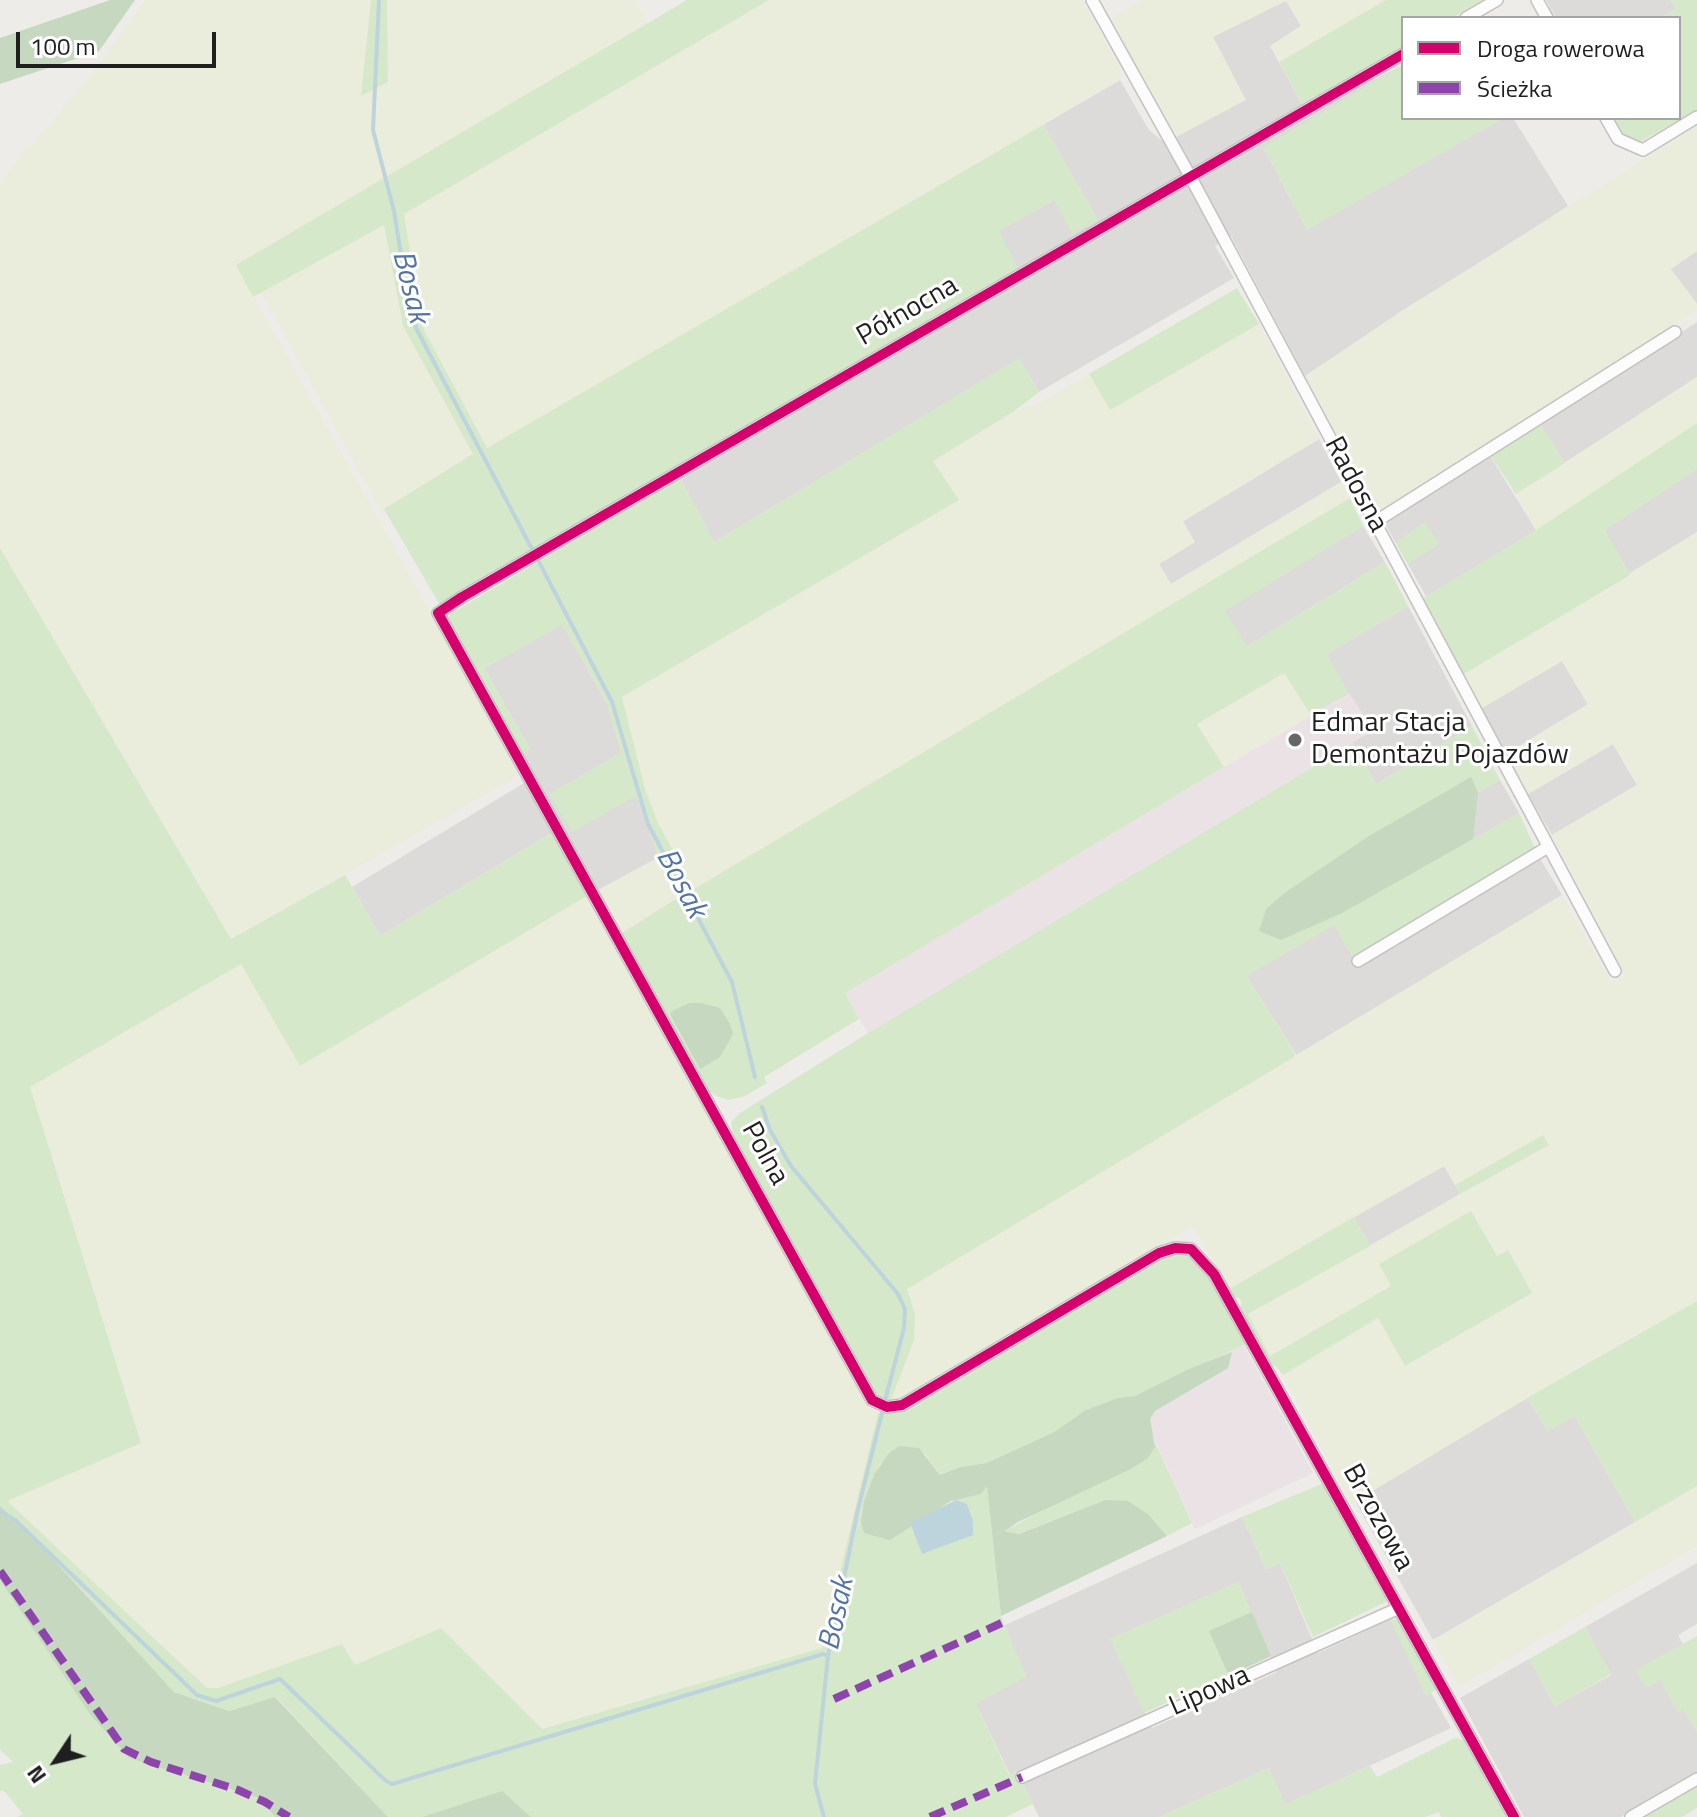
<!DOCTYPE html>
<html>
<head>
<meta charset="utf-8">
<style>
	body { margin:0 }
	#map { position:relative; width:1697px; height:1817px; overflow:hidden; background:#edece8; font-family:"Titillium Web",sans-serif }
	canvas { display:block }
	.legend { position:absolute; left:1401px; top:16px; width:280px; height:104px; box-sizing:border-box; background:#fff; border:2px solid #a5a5a5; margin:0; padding:10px 14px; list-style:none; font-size:24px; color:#1f1f1f }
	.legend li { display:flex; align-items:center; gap:16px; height:40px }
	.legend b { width:40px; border:2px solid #a5a5a5 }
	.north { position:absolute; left:16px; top:1721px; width:80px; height:80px; -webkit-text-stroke:6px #fff; paint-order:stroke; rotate:235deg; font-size:22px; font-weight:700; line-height:32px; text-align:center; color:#1f1f1f }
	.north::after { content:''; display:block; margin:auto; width:28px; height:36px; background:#1f1f1f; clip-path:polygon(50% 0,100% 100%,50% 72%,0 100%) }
	.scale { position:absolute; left:16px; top:32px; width:200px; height:36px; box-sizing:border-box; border:4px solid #1f1f1f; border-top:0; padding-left:10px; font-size:24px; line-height:28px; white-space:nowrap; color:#1f1f1f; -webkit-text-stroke:6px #fff; paint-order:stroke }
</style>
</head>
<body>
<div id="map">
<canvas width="1697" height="1817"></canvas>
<ul class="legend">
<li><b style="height:10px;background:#d6006c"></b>Droga rowerowa</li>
<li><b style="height:10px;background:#8e44ad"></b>Ścieżka</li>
</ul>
<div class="north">N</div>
<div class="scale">100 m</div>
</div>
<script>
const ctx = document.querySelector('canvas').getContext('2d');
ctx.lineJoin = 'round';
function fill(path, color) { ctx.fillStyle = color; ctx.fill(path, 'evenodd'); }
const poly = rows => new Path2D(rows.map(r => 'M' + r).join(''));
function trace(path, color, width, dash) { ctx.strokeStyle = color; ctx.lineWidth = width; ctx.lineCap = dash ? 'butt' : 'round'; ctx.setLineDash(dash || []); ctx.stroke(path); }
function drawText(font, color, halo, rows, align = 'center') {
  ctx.font = font + ' "Titillium Web",sans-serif'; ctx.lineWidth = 6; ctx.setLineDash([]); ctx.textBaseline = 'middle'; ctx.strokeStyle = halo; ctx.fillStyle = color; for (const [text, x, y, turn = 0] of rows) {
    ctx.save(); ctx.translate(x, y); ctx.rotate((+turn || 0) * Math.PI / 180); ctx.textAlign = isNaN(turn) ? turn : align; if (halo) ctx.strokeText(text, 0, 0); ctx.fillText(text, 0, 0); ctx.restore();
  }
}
fill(poly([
	[1286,0,1301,26,1270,46,1307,113,1403,65,1403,118,1513,118,1568,206,1305,376,1231,236,1215,246,1234,278,1039,392,1019,359,714,542,680,478,1023,279,998,231,1054,200,1098,220,1043,125,1120,80,1149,130,1165,143,1245,100,1213,37],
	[1263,147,1342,209,1307,230],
	[1546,0,1671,0,1676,9,1659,18,1556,18],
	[1697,251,1697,304,1670,269],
	[1697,322,1697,377,1565,463,1539,423],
	[1319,439,1341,482,1171,584,1159,564,1195,542,1182,522],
	[1485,448,1536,530,1427,598,1379,513],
	[1697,469,1697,532,1630,575,1604,530],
	[1363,526,1385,562,1246,647,1224,610],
	[1408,606,1472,726,1376,784,1353,743,1327,654],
	[562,624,607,704,629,751,621,753,550,794,636,795,659,857,587,896,554,834,548,835,380,936,352,887,534,777,523,754,530,749,484,668],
	[1562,661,1588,705,1506,754,1482,708],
	[1613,744,1637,785,1552,835,1528,794],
	[1500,780,1519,813,1448,854,1431,817],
	[1539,857,1562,895,1297,1056,1246,975,1334,924,1358,966],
	[1444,1166,1460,1194,1370,1246,1354,1217],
	[1527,1398,1548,1431,1574,1415,1635,1522,1433,1640,1355,1501],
	[1242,1517,1266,1569,1280,1563,1318,1653,1391,1619,1426,1695,1431,1693,1451,1728,1285,1805,1269,1768,1159,1817,1039,1817,1017,1771,1010,1775,976,1703,1026,1676,1003,1626],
	[1238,1582,1277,1672,1152,1728,1111,1639],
	[1697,1563,1697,1624,1678,1635,1697,1670,1684,1710,1697,1732,1697,1773,1621,1817,1524,1817,1460,1698,1529,1659,1555,1706,1611,1675,1585,1627]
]), '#dcdbd9');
fill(poly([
	[1349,693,1374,730,868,1033,844,993],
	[1243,1344,1313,1473,1195,1529,1136,1398,1185,1371]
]), '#eae2e5');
fill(poly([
	[145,0,371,0,362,95,387,82,387,0,635,0,648,23,236,265,515,764,516,773,514,778,231,939,0,548,0,185,26,146,30,148,97,67],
	[769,0,1082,0,1120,70,1120,80,487,448,422,325,404,214],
	[1142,0,1386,0,1279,62,1270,46,1301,26,1286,1,1213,37,1246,100,1175,137,1109,19],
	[1697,126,1697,251,1671,269,1697,304,1697,310,1485,448,1379,513,1305,376,1403,310],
	[384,224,403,326,473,455,381,511,261,292],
	[1259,324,1319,439,1183,521,1195,542,1159,564,1171,584,1341,482,1350,498,694,889,658,823,645,789,622,697,959,500,933,461,1013,412,1039,403,1089,374,1110,409],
	[1697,377,1697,423,1536,530,1516,494],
	[1697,532,1697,1301,1591,1360,1351,1504,1283,1375,1378,1318,1406,1366,1532,1293,1507,1250,1497,1256,1379,1263,1391,1285,1270,1356,1248,1314,1548,1145,1543,1135,1455,1185,1444,1166,1229,1289,1193,1226,899,1399,891,1400,914,1340,915,1314,907,1289,1562,895,1610,982,1625,975,1552,835,1637,785,1613,744,1528,794,1506,754,1588,704,1562,661,1482,708,1464,674],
	[1284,673,1311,715,1224,767,1197,724],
	[659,857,680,897,622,933,597,891],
	[587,896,870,1404,878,1413,823,1648,541,1729,441,1628,354,1666,207,1689,6,1501,141,1442,29,1087,241,963,300,1066],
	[1697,1486,1697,1546,1459,1687,1433,1640]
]), '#eaecdc');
fill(poly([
	[371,0,387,0,388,82,361,96],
	[687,0,769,0,404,214,422,326,487,448,1043,125,1098,220,1072,234,1054,200,999,231,1018,269,440,605,384,509,473,454,403,326,384,225,253,297,236,265],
	[1386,0,1483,0,1452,18,1403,18,1403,47,1303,105,1279,62],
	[1671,0,1697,0,1697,110,1640,142,1619,132,1611,118,1679,118,1679,18,1659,18,1676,9],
	[1403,65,1403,118,1504,118,1307,230,1263,147],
	[1237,288,1259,324,1110,410,1089,374],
	[1019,358,1039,392,1013,412,933,461,959,500,622,697,645,789,658,823,694,889,1350,498,1363,526,1225,611,1247,646,1385,562,1408,606,1327,654,1349,693,1311,715,1284,673,1197,724,1224,767,845,993,859,1019,764,1077,767,1083,745,1096,730,1100,719,1097,710,1092,701,1080,622,933,679,897,659,857,636,796,572,832,549,794,621,753,607,704,562,625,484,668,530,749,523,754,455,636,448,621,450,614,680,478,714,542],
	[1539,423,1565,463,1516,494,1490,455],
	[1697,423,1697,469,1605,530,1630,575,1464,674,1421,599,1536,530],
	[1425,522,1439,544,1408,564,1395,542],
	[0,548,231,939,345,875,380,936,548,835,553,834,587,896,300,1066,241,964,30,1087,141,1443,7,1501,207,1688,218,1688,342,1644,355,1665,441,1628,542,1729,822,1648,878,1413,893,1412,906,1407,1159,1259,1174,1256,1187,1256,1197,1262,1212,1278,1247,1343,1135,1396,1117,1398,1084,1411,1054,1432,988,1463,960,1467,940,1475,924,1453,880,1464,864,1501,890,1540,911,1526,922,1554,956,1500,951,1501,987,1484,1001,1616,1026,1677,976,1703,1009,1775,1017,1771,1033,1804,1006,1817,531,1817,502,1792,422,1817,388,1817,276,1697,229,1711,174,1692,31,1535,0,1506],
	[1472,726,1500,780,1431,817,1448,853,1519,813,1539,857,1358,966,1334,925,1247,976,1295,1054,1294,1057,907,1289,915,1314,914,1340,891,1400,881,1398,872,1390,733,1133,731,1122,740,1113,868,1033,1353,743,1376,784],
	[1543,1135,1549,1145,1460,1194,1455,1185],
	[1471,1211,1497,1256,1508,1250,1532,1293,1405,1366,1378,1318,1283,1375,1276,1366,1271,1365,1239,1309,1242,1302,1239,1298,1233,1298,1229,1289,1354,1217,1370,1246,1248,1314,1270,1356,1391,1286,1379,1264],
	[1697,1301,1697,1486,1635,1522,1574,1416,1548,1431,1527,1398],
	[1154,1440,1192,1523,1167,1536,1149,1515,1105,1500,1018,1534,1005,1531,1155,1447],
	[1324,1483,1384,1593,1386,1602,1313,1637,1280,1563,1266,1569,1242,1517],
	[0,1579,169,1771,259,1798,275,1817,17,1817,23,1814,4,1791,0,1791,0,1765,13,1762,0,1750],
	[1238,1582,1271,1656,1144,1713,1110,1639],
	[1399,1619,1437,1689,1426,1696,1390,1620],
	[1585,1627,1611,1674,1555,1706,1529,1659],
	[1697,1636,1697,1732,1684,1710,1678,1713,1660,1680,1646,1688,1635,1670],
	[1455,1738,1464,1740,1506,1817,1441,1817,1439,1812,1425,1817,1159,1817,1269,1768,1285,1804,1370,1766,1377,1777],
	[1697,1784,1697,1808,1682,1817,1640,1817]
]), '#d6e8ca');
fill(poly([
	[110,0,135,0,99,51,0,84,0,38],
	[1471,777,1478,792,1473,839,1342,913,1281,940,1259,931,1266,909,1286,892,1369,836],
	[689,1003,702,1003,720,1008,730,1024,733,1034,720,1057,700,1069,670,1014,672,1011],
	[1232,1352,1228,1368,1155,1411,1150,1419,1155,1447,1148,1458,1131,1469,1018,1522,1005,1531,1019,1534,1105,1500,1128,1501,1149,1515,1167,1536,1001,1616,987,1486,981,1494,951,1501,890,1540,864,1533,861,1522,864,1501,875,1473,890,1452,900,1446,919,1448,940,1475,960,1467,987,1463,1054,1432,1084,1411,1117,1398,1135,1396,1189,1369],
	[0,1506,31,1535,174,1692,229,1711,275,1697,388,1817,275,1817,259,1798,129,1758,90,1714,0,1580],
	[1252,1612,1271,1656,1229,1676,1209,1631],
	[502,1791,531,1817,422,1817]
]), '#c6d9c0');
fill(poly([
	[956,1500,967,1504,973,1521,973,1535,922,1554,910,1523]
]), '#bed4dd');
trace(poly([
	[379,0,373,130,394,211,405,280,416,328,532,549],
	[539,562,612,702,648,824,732,982,755,1077],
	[762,1107,770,1130,791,1166,898,1294,905,1309,904,1328,886,1397],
	[0,1511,15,1520,197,1695,216,1701,280,1679,386,1781,392,1784,823,1654,828,1656],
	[824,1817,815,1784,828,1656,858,1509,882,1413]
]), '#bed4dd', 4);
const minor = poly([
	[1092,0,1190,176,1615,971],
	[1537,0,1547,18],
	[1466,18,1497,0],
	[1403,54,462,597,438,613,872,1400,887,1407,902,1405,1159,1253,1175,1248,1191,1249,1214,1274,1514,1817],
	[1606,118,1618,139,1643,150,1697,117],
	[1375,522,1675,332],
	[1358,961,1548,847],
	[1022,1777,1399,1608],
	[1631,1817,1697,1779]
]);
trace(minor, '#c3c2c0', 14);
trace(minor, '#fcfcfc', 11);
trace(poly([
	[0,1571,124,1749,151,1762,238,1790,265,1802,289,1817],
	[834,1699,1006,1621],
	[930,1817,1022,1777]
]), '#8e44ad', 8, [16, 8]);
trace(poly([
	[1403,54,462,597,438,613,872,1400,887,1407,902,1405,1159,1253,1175,1248,1191,1249,1214,1274,1514,1817]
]), '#d6006c', 10);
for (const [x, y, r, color] of [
	[1295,740,8,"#676765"]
]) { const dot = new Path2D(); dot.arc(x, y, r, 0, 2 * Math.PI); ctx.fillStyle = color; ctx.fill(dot); trace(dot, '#fff', 3); }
drawText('28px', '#1f1f1f', '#fff', [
	["Północna",908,312,-30],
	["Radosna",1355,485,62],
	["Polna",764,1154,61],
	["Brzozowa",1377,1518,61],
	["Lipowa",1210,1692,-24]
]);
drawText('28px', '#1f1f1f', '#fff', [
	["Edmar Stacja",1311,724],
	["Demontażu Pojazdów",1311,756]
], 'left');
drawText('italic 30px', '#5473a6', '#fff', [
	["Bosak",409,287,76],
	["Bosak",680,884,62],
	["Bosak",838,1614,-78]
]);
</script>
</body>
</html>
